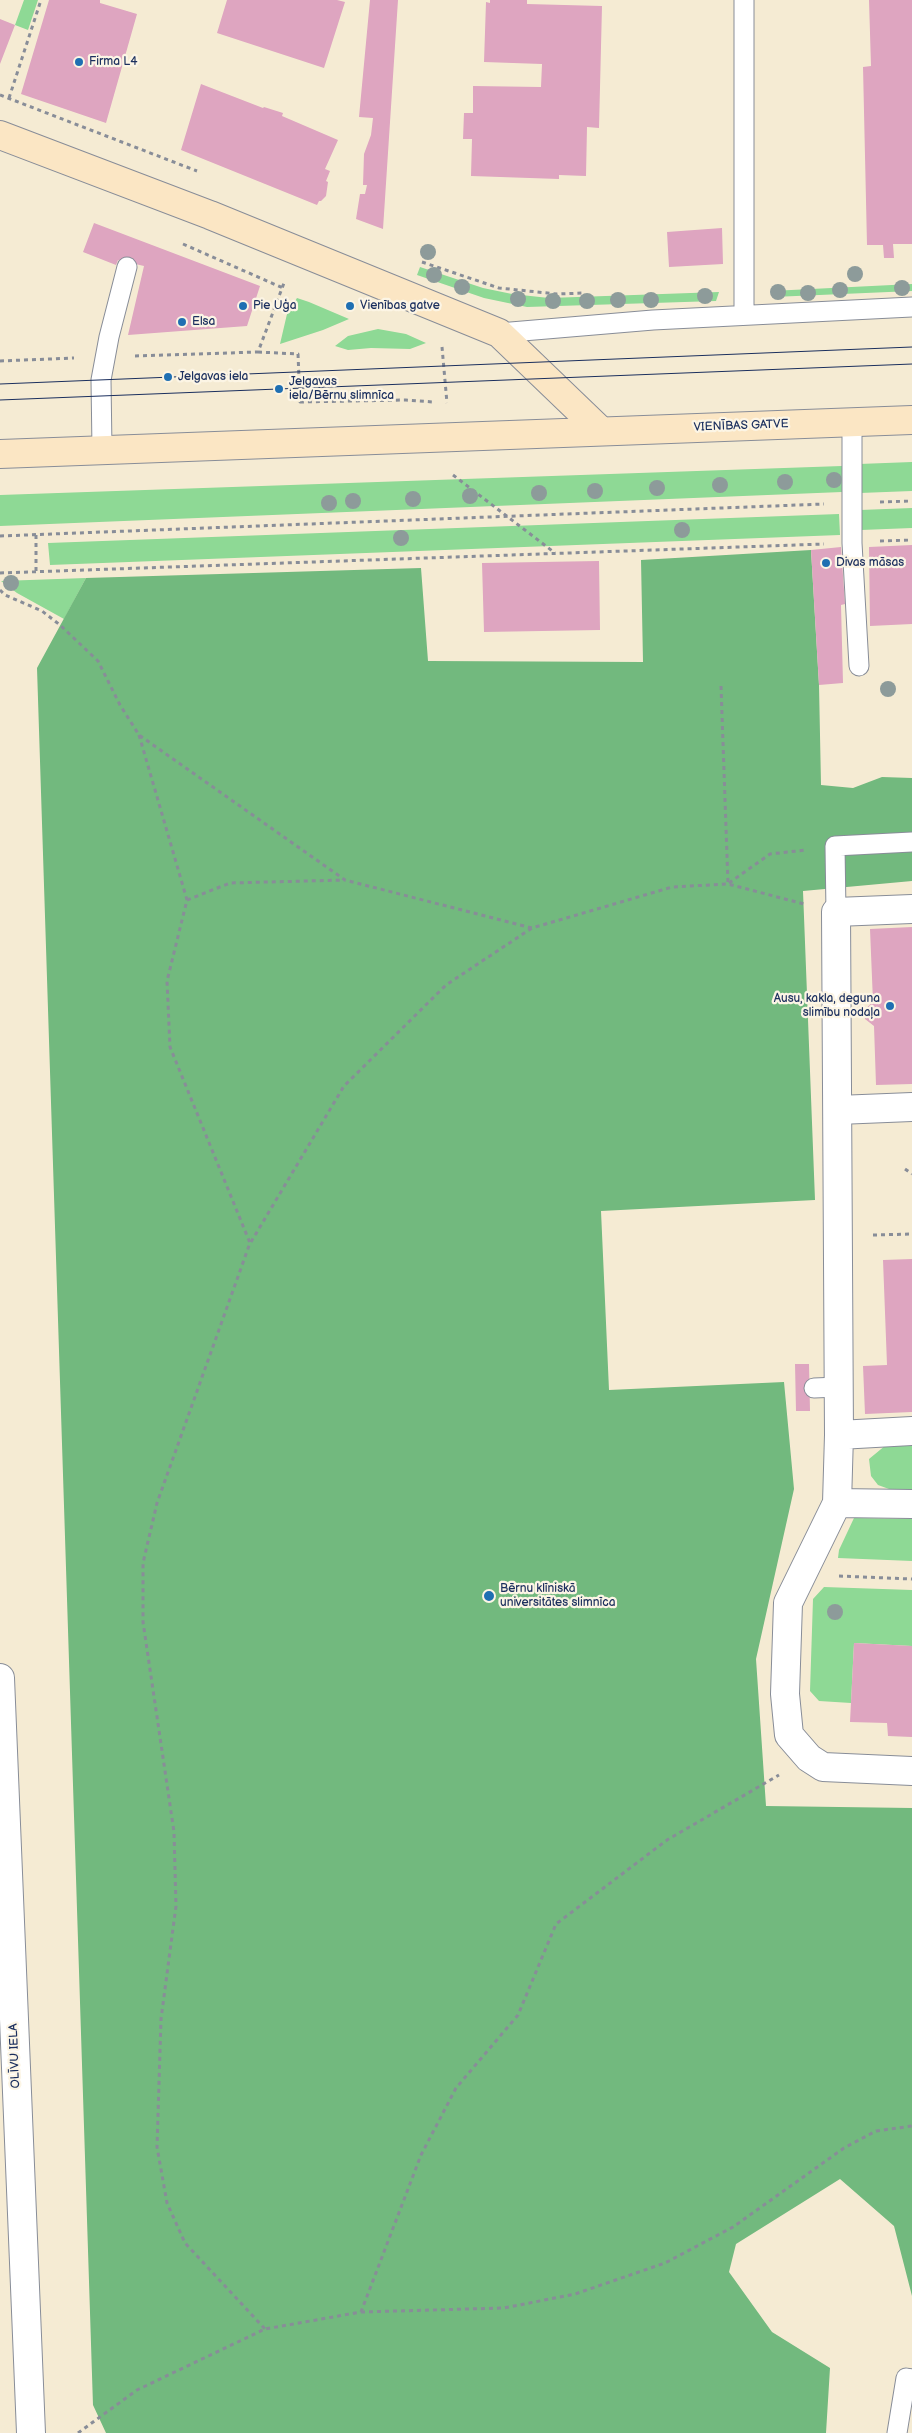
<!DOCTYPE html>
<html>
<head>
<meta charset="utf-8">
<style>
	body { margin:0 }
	canvas { display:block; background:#f5ebd3 }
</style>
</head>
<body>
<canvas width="912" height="2433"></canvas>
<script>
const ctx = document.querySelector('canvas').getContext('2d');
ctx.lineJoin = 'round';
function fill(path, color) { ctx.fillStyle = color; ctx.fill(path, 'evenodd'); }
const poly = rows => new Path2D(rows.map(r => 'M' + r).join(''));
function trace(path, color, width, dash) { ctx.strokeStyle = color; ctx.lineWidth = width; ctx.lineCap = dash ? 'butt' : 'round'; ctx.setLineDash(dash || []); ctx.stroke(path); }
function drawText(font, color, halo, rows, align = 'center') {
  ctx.font = font + ' "Balsamiq Sans",sans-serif'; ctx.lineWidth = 4.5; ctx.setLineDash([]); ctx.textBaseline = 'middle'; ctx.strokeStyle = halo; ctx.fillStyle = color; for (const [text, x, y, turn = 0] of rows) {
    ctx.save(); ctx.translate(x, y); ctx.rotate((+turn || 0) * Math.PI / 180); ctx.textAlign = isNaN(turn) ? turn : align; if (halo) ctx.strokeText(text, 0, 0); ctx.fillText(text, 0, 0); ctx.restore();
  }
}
fill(poly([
	[24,0,38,0,28,30,15,25],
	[420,267,483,288,512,294,549,298,719,292,716,301,527,307,484,298,417,275],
	[912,284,912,291,773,297,771,291],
	[297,298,309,302,349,319,323,330,280,344,287,314],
	[378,329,406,334,426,343,410,349,371,348,348,350,335,346,348,336],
	[912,462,912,491,860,493,859,464],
	[842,466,842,492,0,526,0,495],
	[912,508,912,528,861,530,860,510],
	[839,514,840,535,50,565,48,543],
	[86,578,64,619,17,593,1,581],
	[912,1444,912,1489,889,1489,878,1485,871,1476,869,1459,886,1445],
	[854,1518,912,1519,912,1561,838,1558,839,1550],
	[824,1587,912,1590,912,1646,854,1643,851,1703,819,1701,810,1691,813,1599]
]), '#8ed995');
fill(poly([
	[811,550,819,685,821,785,853,788,882,777,912,778,912,881,803,891,815,1200,601,1211,609,1390,784,1382,794,1489,756,1659,766,1806,912,1808,912,2296,894,2226,840,2179,736,2244,729,2272,772,2332,830,2368,826,2433,106,2433,93,2405,37,668,86,578,421,568,428,661,643,662,641,560]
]), '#72b97e');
fill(poly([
	[49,0,100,0,100,3,137,14,106,123,21,94],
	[227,0,337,0,345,2,324,68,217,33],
	[370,0,398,0,383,229,356,219,360,194,365,194,367,185,363,185,364,154,371,135,373,118,359,117],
	[490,0,527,0,527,4,602,6,599,128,587,127,586,176,559,175,559,179,471,176,472,139,463,139,464,113,473,113,473,86,541,87,542,64,484,62,486,2,490,3],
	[869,0,912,0,912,244,893,244,894,258,884,258,883,245,867,245,863,67,871,66],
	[0,19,15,25,0,64],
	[201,84,263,108,264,107,283,113,282,116,338,140,325,169,330,171,326,181,328,182,326,196,321,201,319,201,317,205,181,150],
	[94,223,260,286,247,326,128,335,144,266,118,260,116,265,83,252],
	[722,228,723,264,669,267,667,232],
	[912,545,912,624,870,626,869,547],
	[841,547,845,604,841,605,843,683,819,685,811,550],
	[599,561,600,630,484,632,482,563],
	[912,927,912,1084,876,1085,874,1026,865,1019,864,1010,873,1002,870,929],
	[912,1259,912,1412,865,1414,863,1366,887,1365,883,1260],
	[795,1364,809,1364,810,1411,796,1411],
	[854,1643,912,1646,912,1737,888,1736,887,1723,850,1722]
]), '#dea5c0');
const lane = poly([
	[744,314,744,0],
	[499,333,653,320,912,307],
	[852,422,852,543,859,666],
	[102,449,101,380,109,337,127,267],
	[836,912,835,846,912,842],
	[814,1388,838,1387],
	[897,2433,906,2378,912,2379]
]);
const street = poly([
	[912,909,836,912,839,1435,837,1503,788,1603,785,1694,789,1735,809,1758,823,1767,912,1771],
	[838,1110,912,1107],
	[839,1435,912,1431],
	[837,1503,912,1504],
	[0,1678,31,2433]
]);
const secondary = poly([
	[0,135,210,215,499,333,601,431],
	[0,454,912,420]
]);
trace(lane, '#888d98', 21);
trace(street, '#888d98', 30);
trace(secondary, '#888d98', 30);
trace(poly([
	[0,95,197,171],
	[9,98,41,0],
	[183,244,283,288],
	[422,262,499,288,557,294,584,293],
	[442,347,447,403],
	[258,352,298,354,300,402,406,400,433,402],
	[135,356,258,352,284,283],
	[0,361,74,358],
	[453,475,555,553],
	[880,502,912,501],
	[36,535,36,572],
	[0,536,824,504],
	[880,541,912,540],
	[0,573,824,544],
	[0,590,5,595,42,611,60,625,98,661,120,705,139,735,345,880,532,928,672,887,728,884,804,904],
	[721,686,728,884],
	[139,735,187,900,167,981,170,1047,250,1243,157,1503,143,1563,143,1622,174,1832,176,1906,161,2019,157,2147,167,2203,185,2243,265,2329],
	[729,883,770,854,806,850],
	[187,900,230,883,345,880],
	[905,1169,912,1174],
	[873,1235,912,1234],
	[251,1242,344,1086,446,985,532,928],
	[839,1576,912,1579],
	[361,2312,504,2308,575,2294,665,2263,733,2227,844,2148,876,2131,912,2126],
	[78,2433,137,2390,265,2329,361,2312,421,2155,456,2088,518,2015,556,1924,667,1840,779,1775]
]), '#888d98', 3, [4, 4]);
trace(lane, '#fff', 19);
trace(street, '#fff', 28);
trace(secondary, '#fbe6c4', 28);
trace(poly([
	[0,384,912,347],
	[0,400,912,364]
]), '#1b2f5e', 1);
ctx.fillStyle = '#8d9b9a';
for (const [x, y] of [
	[428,252],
	[855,274],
	[434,275],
	[462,287],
	[902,288],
	[840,290],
	[778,292],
	[808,293],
	[705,296],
	[518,299],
	[618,300],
	[651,300],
	[553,301],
	[587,301],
	[834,480],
	[785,482],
	[720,485],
	[657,488],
	[595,491],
	[539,493],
	[470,496],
	[413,499],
	[353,501],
	[329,503],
	[682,530],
	[401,538],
	[11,583],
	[888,689],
	[835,1612]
]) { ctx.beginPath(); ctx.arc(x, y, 8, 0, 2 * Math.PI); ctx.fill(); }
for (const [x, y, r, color] of [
	[79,62,5,"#1f6fb2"],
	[243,306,5,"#1f6fb2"],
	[350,306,5,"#1f6fb2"],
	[182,322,5,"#1f6fb2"],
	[168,377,5,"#1f6fb2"],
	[279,389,5,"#1f6fb2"],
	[826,563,5,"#1f6fb2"],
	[890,1006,5,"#1f6fb2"],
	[489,1596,6,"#1f6fb2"]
]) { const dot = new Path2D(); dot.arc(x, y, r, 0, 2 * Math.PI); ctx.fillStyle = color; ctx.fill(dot); trace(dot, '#fcf5e5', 2); }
drawText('12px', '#1b2f5e', '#fcf5e5', [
	["Firma L4",89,62],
	["Pie Uģa",253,306],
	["Vienības gatve",360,306],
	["Elsa",192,322],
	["Jelgavas iela",178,377],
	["Jelgavas",289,382],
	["iela/Bērnu slimnīca",289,396],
	["Divas māsas",836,563],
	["Ausu, kakla, deguna",880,999,"right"],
	["slimību nodaļa",880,1013,"right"],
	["Bērnu klīniskā",500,1589],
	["universitātes slimnīca",500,1603]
], 'left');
drawText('12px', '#1b2f5e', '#fcf5e5', [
	["VIENĪBAS GATVE",741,426,-2],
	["OLĪVU IELA",15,2056,-92]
]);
</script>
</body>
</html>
